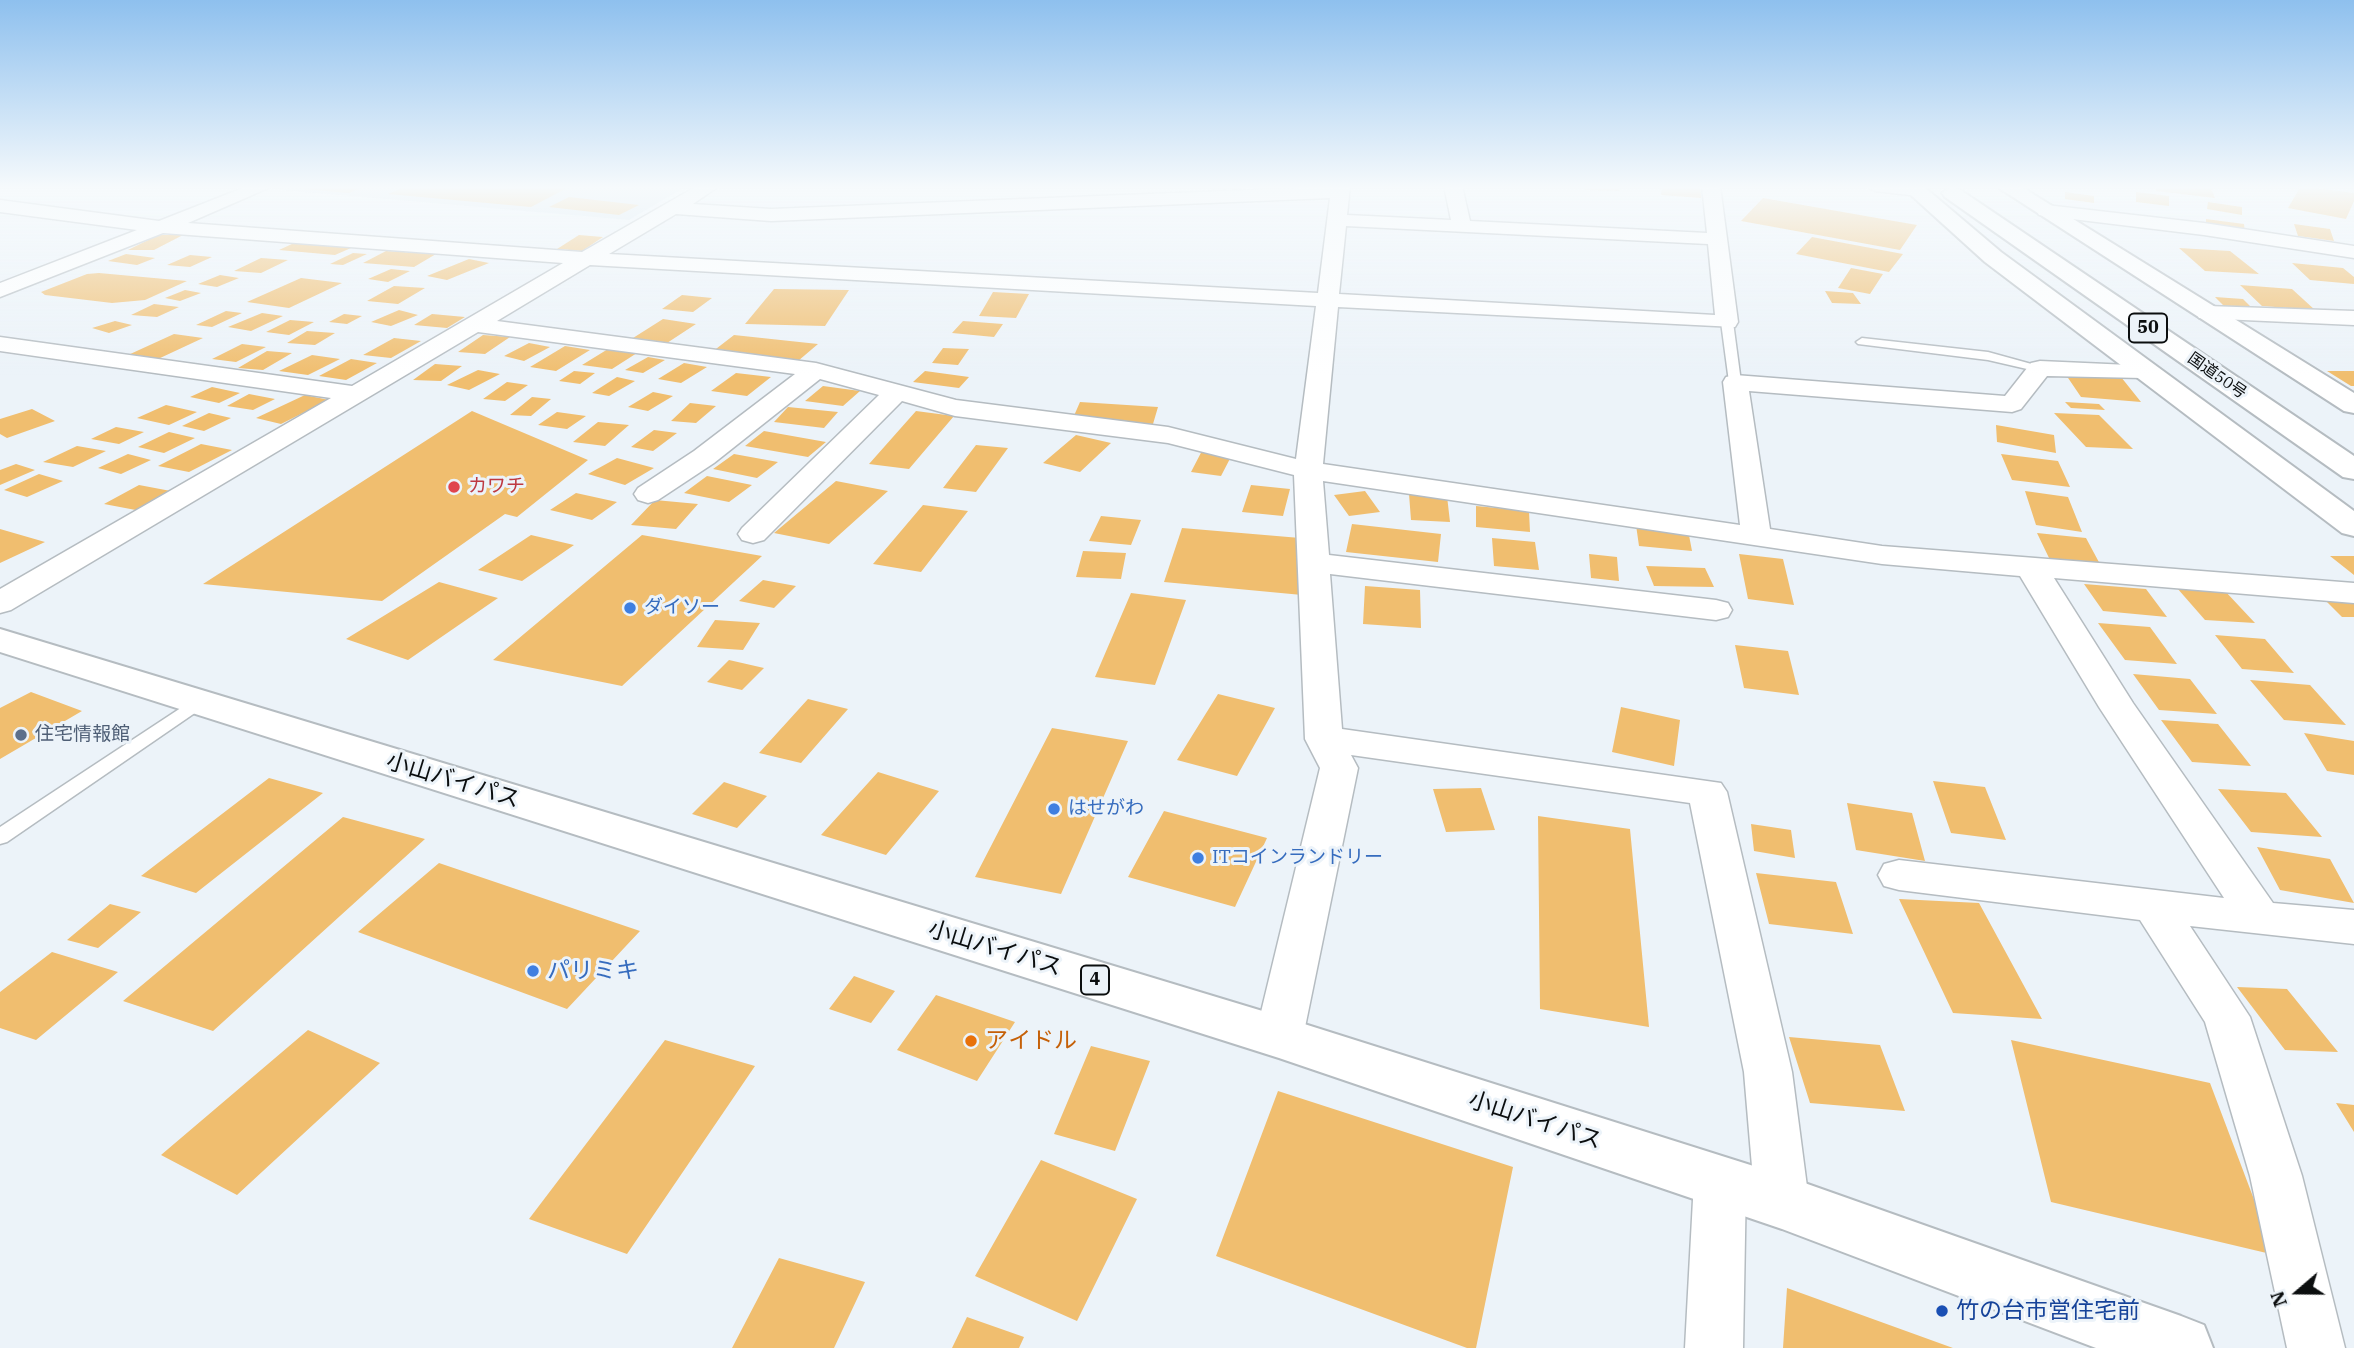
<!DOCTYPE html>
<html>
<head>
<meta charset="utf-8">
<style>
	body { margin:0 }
	#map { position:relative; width:2354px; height:1348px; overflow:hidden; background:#ecf3f9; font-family:"IBM Plex Serif",serif }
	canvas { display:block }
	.north { position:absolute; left:2263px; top:1257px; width:70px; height:70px; -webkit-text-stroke:5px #ecf3f9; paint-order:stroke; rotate:250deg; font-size:19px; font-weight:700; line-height:28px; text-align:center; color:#0b0e0f }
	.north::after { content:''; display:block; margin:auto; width:24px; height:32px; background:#0b0e0f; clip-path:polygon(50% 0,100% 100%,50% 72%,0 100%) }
</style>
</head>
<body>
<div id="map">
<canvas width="2354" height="1348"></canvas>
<div class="north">N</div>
</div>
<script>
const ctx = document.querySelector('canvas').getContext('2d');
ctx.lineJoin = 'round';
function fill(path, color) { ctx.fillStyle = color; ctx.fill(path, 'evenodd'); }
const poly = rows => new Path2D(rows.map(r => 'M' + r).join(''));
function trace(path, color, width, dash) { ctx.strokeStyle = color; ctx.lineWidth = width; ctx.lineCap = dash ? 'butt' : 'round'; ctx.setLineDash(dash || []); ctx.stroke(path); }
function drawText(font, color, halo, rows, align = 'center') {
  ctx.font = font + ' "IBM Plex Serif","Noto Sans JP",serif'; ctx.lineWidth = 6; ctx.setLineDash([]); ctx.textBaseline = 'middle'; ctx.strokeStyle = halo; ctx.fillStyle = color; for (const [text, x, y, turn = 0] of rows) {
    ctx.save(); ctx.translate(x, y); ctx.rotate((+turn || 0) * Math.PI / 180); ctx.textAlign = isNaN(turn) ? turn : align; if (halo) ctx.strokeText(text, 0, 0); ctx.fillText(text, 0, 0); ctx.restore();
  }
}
fill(poly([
	[291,186,687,186,629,220,281,190]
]), '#d8e6f0');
fill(poly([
	[308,186,365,186,349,193,302,189],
	[407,186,571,186,531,207,388,194],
	[1583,186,1618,186,1620,191,1585,190],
	[1662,186,1700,186,1701,198,1661,195],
	[2155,186,2210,186,2215,198,2156,191],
	[2301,186,2354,193,2354,201,2346,219,2288,208],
	[2065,192,2094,196,2094,203,2065,199],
	[2136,192,2169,196,2169,206,2136,202],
	[569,197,639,205,619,215,549,207],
	[1763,198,1917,225,1900,250,1741,221],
	[2208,202,2242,207,2242,215,2207,209],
	[2206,219,2244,224,2245,233,2206,227],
	[2294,224,2330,229,2334,241,2298,236],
	[158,235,183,235,154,250,128,250],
	[579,235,603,237,582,251,557,249],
	[1812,237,1903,254,1889,272,1796,254],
	[294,243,351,248,335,255,279,250],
	[2179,248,2230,251,2259,274,2205,271],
	[386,251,436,254,414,267,363,263],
	[353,253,367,254,343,265,330,264],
	[126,254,155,258,137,265,108,261],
	[190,255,212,257,190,267,167,265],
	[261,258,288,260,261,273,234,271],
	[469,259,489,263,447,280,427,276],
	[2292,263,2343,268,2354,277,2354,284,2310,280],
	[1851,268,1883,274,1870,294,1838,288],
	[391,269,410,271,388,282,368,279],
	[99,273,187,281,145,300,112,303,45,295,41,292,87,274],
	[220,275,239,278,217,287,198,284],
	[301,278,342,283,289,308,247,302],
	[2240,285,2292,289,2315,310,2262,306],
	[394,286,425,288,398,304,367,301],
	[774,289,849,290,825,326,745,324],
	[185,290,201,293,180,301,165,298],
	[1825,291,1853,293,1861,304,1832,303],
	[993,292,1029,294,1016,318,979,316],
	[682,295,712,298,693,312,662,309],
	[2215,297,2243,299,2255,311,2227,309],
	[154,304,179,307,157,317,131,315],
	[399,310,418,315,391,326,371,322],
	[226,311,242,313,212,327,196,325],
	[262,313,283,316,251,331,228,327],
	[344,314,362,316,347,324,329,322],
	[432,314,465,317,447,328,414,325],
	[663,319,696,324,667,343,633,338],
	[290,320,314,322,289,335,266,332],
	[115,321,132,325,109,333,92,328],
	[963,321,1003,324,994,337,952,333],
	[307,331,335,333,315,345,287,343],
	[174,334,203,338,158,359,128,355],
	[483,335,510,337,485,354,458,352],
	[734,335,818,344,798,361,712,352],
	[394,338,421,341,391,358,363,355],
	[529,343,550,347,524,361,504,356],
	[242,344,266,347,236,362,212,359],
	[565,346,590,350,556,371,530,367],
	[943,348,969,349,958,365,932,363],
	[608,349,637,353,612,369,582,365],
	[267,351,292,353,263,370,238,368],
	[312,355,340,359,308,375,279,371],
	[648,357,665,360,643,373,625,370],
	[351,359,377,363,346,380,319,376],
	[684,363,707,367,681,383,658,379],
	[435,364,462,366,441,381,413,380],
	[478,370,500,374,469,390,447,385],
	[574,371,595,373,580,384,559,381],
	[925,371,969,377,959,388,913,382],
	[2327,371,2354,371,2354,386,2351,386],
	[2064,372,2121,377,2141,402,2081,397],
	[736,373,771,377,747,396,711,391],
	[617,377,635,381,609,396,592,393],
	[507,382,528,385,505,401,483,399],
	[823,386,860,391,843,406,805,401],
	[212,387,240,393,219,403,190,397],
	[653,392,673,396,648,411,628,407],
	[249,394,275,399,253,410,227,406],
	[305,395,329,400,281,424,256,418],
	[532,397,551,399,531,416,510,415],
	[1080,402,1158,407,1153,424,1073,418],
	[2065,402,2099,404,2105,410,2071,408],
	[690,403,716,406,696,423,671,421],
	[166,405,197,412,169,425,137,418],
	[788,407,838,412,824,428,774,422],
	[32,409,55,421,7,438,0,434,0,419],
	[472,411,588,460,517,517,505,514,382,601,203,584],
	[916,411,954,416,909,469,869,464],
	[557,412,586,416,567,429,538,425],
	[209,413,231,418,204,431,182,426],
	[2054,413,2099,415,2133,449,2086,447],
	[598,422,629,425,605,446,573,442],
	[1996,425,2054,435,2056,453,1997,442],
	[116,427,144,432,119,444,91,439],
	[654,430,677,433,653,451,631,447],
	[764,431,826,442,808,457,745,446],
	[169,432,195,438,164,453,138,447],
	[1076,435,1111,443,1080,472,1043,463],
	[201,444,232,450,189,472,158,466],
	[976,445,1008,448,976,492,943,488],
	[1205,445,1235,449,1221,476,1191,472],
	[77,446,106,451,73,467,43,462],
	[128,454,151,460,121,474,98,468],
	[734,454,778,462,757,478,713,469],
	[2001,454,2058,461,2070,487,2012,480],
	[617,458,654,468,625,485,588,474],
	[16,464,35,470,0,485,0,470],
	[39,474,63,481,27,497,4,490],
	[707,476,752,485,729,502,684,493],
	[836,481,888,491,829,544,774,533],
	[139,485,176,492,141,511,104,504],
	[1251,485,1290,489,1283,516,1242,512],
	[1365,491,1380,512,1349,516,1334,495],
	[2025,491,2068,497,2082,532,2036,525],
	[576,493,617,502,592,520,550,510],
	[1409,494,1447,496,1450,522,1411,520],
	[655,500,698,504,676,529,631,525],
	[923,505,968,511,921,572,873,564],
	[1476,506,1529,511,1530,532,1476,527],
	[1101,516,1141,520,1131,545,1089,541],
	[1352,524,1441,534,1438,562,1346,552],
	[1636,525,1688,530,1692,551,1639,546],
	[1182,528,1312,539,1302,595,1164,582],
	[0,529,45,542,0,563],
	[2037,533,2086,538,2101,566,2050,560],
	[531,535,574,545,522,581,478,570],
	[642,535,762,556,622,686,493,660],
	[1492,538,1535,542,1539,570,1494,566],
	[1083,551,1126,553,1121,579,1076,577],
	[1589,554,1617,557,1619,581,1591,578],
	[1739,554,1783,559,1794,605,1748,599],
	[2330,556,2354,556,2354,575],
	[1646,566,1705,568,1714,587,1654,586],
	[763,580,796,586,774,608,739,601],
	[439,582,498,598,408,660,346,639],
	[2084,584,2146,589,2167,617,2103,611],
	[1365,586,1420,590,1421,628,1363,624],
	[2177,588,2225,591,2255,623,2205,620],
	[1131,593,1186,600,1155,685,1095,677],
	[2325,600,2354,601,2354,617,2342,617],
	[715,620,760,623,743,650,697,647],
	[2098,623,2150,627,2177,664,2125,660],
	[2215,635,2265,639,2294,673,2242,669],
	[1735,645,1788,651,1799,695,1744,688],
	[729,660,764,668,742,690,707,682],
	[2133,674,2190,679,2217,714,2159,710],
	[2250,680,2310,685,2346,725,2284,720],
	[31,692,82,711,0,759,0,708],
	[1218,694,1275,708,1237,776,1177,760],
	[808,699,848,709,801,763,759,753],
	[1621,707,1680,720,1674,766,1612,752],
	[2161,720,2218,724,2251,766,2192,762],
	[1052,728,1128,741,1061,894,975,877],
	[2304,733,2354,741,2354,775,2327,771],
	[878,772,939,791,886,855,821,835],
	[269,778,323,793,196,893,141,876],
	[1933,781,1985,787,2006,840,1951,833],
	[724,782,767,796,737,828,692,814],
	[1481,788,1495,830,1446,832,1433,789],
	[2218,789,2286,793,2322,837,2251,832],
	[1847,803,1912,813,1925,861,1856,850],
	[1164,811,1267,838,1235,907,1128,877],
	[1538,816,1630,829,1649,1027,1540,1009],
	[343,817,425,839,213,1031,123,1001],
	[1751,824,1791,830,1795,858,1754,851],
	[2257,847,2330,859,2354,903,2280,890],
	[439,863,640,931,567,1009,358,932],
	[1756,873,1836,882,1853,934,1769,924],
	[1899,899,1979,903,2042,1019,1953,1013],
	[110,904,141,912,98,948,67,940],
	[52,952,118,972,36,1040,0,1028,0,992],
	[854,976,895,991,871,1023,829,1009],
	[2237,987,2287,989,2338,1052,2285,1050],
	[936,995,1015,1022,977,1081,897,1050],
	[308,1030,380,1063,237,1195,161,1155],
	[1789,1037,1880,1045,1905,1111,1810,1103],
	[665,1040,755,1066,627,1254,529,1219],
	[2011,1040,2210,1083,2275,1255,2051,1202],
	[1091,1046,1150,1061,1115,1151,1054,1134],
	[1278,1091,1513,1167,1476,1348,1467,1348,1216,1256],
	[2336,1103,2354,1105,2354,1132],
	[1041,1160,1137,1199,1077,1321,975,1276],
	[779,1258,865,1282,834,1348,732,1348],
	[1787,1288,1953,1348,1783,1348],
	[967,1317,1024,1337,1019,1348,952,1348]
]), '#f0be6f');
const service = poly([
	[1727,319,1733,322,1741,382,1735,386,1729,382,1721,322,1727,319],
	[1862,338,1988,352,2046,368,2040,372,1988,360,1858,344,1856,342,1862,338],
	[199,696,205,698,208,702,205,706,7,842,0,844,0,827,199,696]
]);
const minor = poly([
	[248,186,273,186,188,223,582,252,697,186,719,186,693,204,771,209,1350,186,1347,215,1451,220,1444,186,1462,186,1470,221,1707,233,1702,186,1720,186,1738,322,1735,327,1338,307,1323,464,1740,525,1723,382,1726,377,1735,375,2005,396,2031,363,2040,361,2152,366,2155,371,2152,376,2143,378,2047,376,2021,409,2012,412,1749,391,1770,529,1882,546,2354,583,2354,603,2054,578,2133,703,2273,903,2354,910,2354,944,2190,926,2250,1017,2302,1176,2345,1348,2287,1348,2250,1176,2205,1022,2140,920,1899,890,1884,886,1878,875,1884,864,1899,860,2224,898,2099,707,2020,576,1882,564,1323,481,1329,555,1716,600,1728,603,1732,610,1728,617,1716,620,1330,574,1342,729,1721,783,1727,792,1792,1072,1809,1202,1801,1219,1782,1227,1763,1219,1755,1202,1744,1072,1690,803,1351,755,1358,768,1303,1037,1296,1051,1279,1057,1262,1051,1255,1037,1320,768,1305,739,1294,475,1168,443,955,416,902,401,764,540,753,543,742,540,738,534,742,528,879,395,820,379,714,463,658,500,648,503,638,500,634,494,638,488,694,451,795,374,478,332,11,610,0,613,0,589,331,398,0,351,0,337,352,386,563,263,163,233,0,297,0,283,137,230,0,212,0,200,159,221,248,186],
	[1330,198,1318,293,609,254,676,214,771,221,1330,198],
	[1346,226,1708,244,1715,315,1339,294,1346,226],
	[590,265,1316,306,1296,459,1168,427,956,400,816,363,497,321,590,265],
	[1866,186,1920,186,1927,191,1918,196,1875,191,1866,186],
	[2046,205,2204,223,2354,246,2354,258,2204,235,2039,215,2037,211,2046,205],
	[2207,306,2354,311,2354,325,2199,318,2196,313,2199,308,2207,306],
	[1720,1157,1739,1164,1746,1181,1743,1348,1685,1348,1694,1181,1701,1164,1720,1157]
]);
const trunk = poly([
	[1901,186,1923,186,2001,252,2354,511,2354,536,2342,533,1985,262,1901,186],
	[1996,186,2020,186,2354,393,2354,413,2344,411,1996,186],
	[1952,187,1959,189,2354,456,2354,479,2343,477,1945,197,1942,193,1952,187],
	[0,629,1279,1016,1782,1175,2181,1316,2204,1325,2213,1348,2096,1348,1782,1229,1279,1058,0,652,0,629]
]);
trace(service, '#b5bcc1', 3);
trace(minor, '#b5bcc1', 3);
trace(trunk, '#b5bcc1', 4);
fill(service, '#fff');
fill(minor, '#fff');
fill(trunk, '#fff');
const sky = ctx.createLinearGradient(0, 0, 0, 375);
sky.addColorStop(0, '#8ec0ee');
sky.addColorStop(0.5, '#f6fafc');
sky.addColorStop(1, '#f6fafc00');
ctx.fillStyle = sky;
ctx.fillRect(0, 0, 2354, 375);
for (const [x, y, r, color] of [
	[454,487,7,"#e0444e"],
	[630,608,7,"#3f7fe0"],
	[21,735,7,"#5c6f8a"],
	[1054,809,7,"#3f7fe0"],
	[1198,858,7,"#3f7fe0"],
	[533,971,7,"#3f7fe0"],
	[971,1041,7,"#e8710a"],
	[1942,1311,7,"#1a4fb4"]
]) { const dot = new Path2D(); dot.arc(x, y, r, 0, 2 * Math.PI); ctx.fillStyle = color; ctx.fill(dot); trace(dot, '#ecf3f9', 2.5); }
drawText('16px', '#0b0e0f', '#ecf3f9', [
	["国道50号",2217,376,35]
]);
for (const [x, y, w] of [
	[2148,328,38],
	[1095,980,28]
]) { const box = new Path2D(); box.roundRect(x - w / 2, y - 14.5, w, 29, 5); ctx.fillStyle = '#ecf3f9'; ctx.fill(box); trace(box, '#0b0e0f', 2); }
drawText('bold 18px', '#0b0e0f', null, [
	["50",2148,328],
	["4",1095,980]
]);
drawText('19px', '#be3a42', '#ecf3f9', [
	["カワチ",468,487]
], 'left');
drawText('19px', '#366cbe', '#ecf3f9', [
	["ダイソー",644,608],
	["はせがわ",1068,809],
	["ITコインランドリー",1212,858]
], 'left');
drawText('19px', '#4e5e75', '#ecf3f9', [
	["住宅情報館",35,735]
], 'left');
drawText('23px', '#0b0e0f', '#ecf3f9', [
	["小山バイパス",453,781,17],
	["小山バイパス",995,949,17],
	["小山バイパス",1535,1121,18]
]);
drawText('23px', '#366cbe', '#ecf3f9', [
	["パリミキ",547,971]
], 'left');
drawText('23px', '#c56008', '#ecf3f9', [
	["アイドル",985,1041]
], 'left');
drawText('23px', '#164399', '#ecf3f9', [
	["竹の台市営住宅前",1956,1311]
], 'left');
</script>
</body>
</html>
